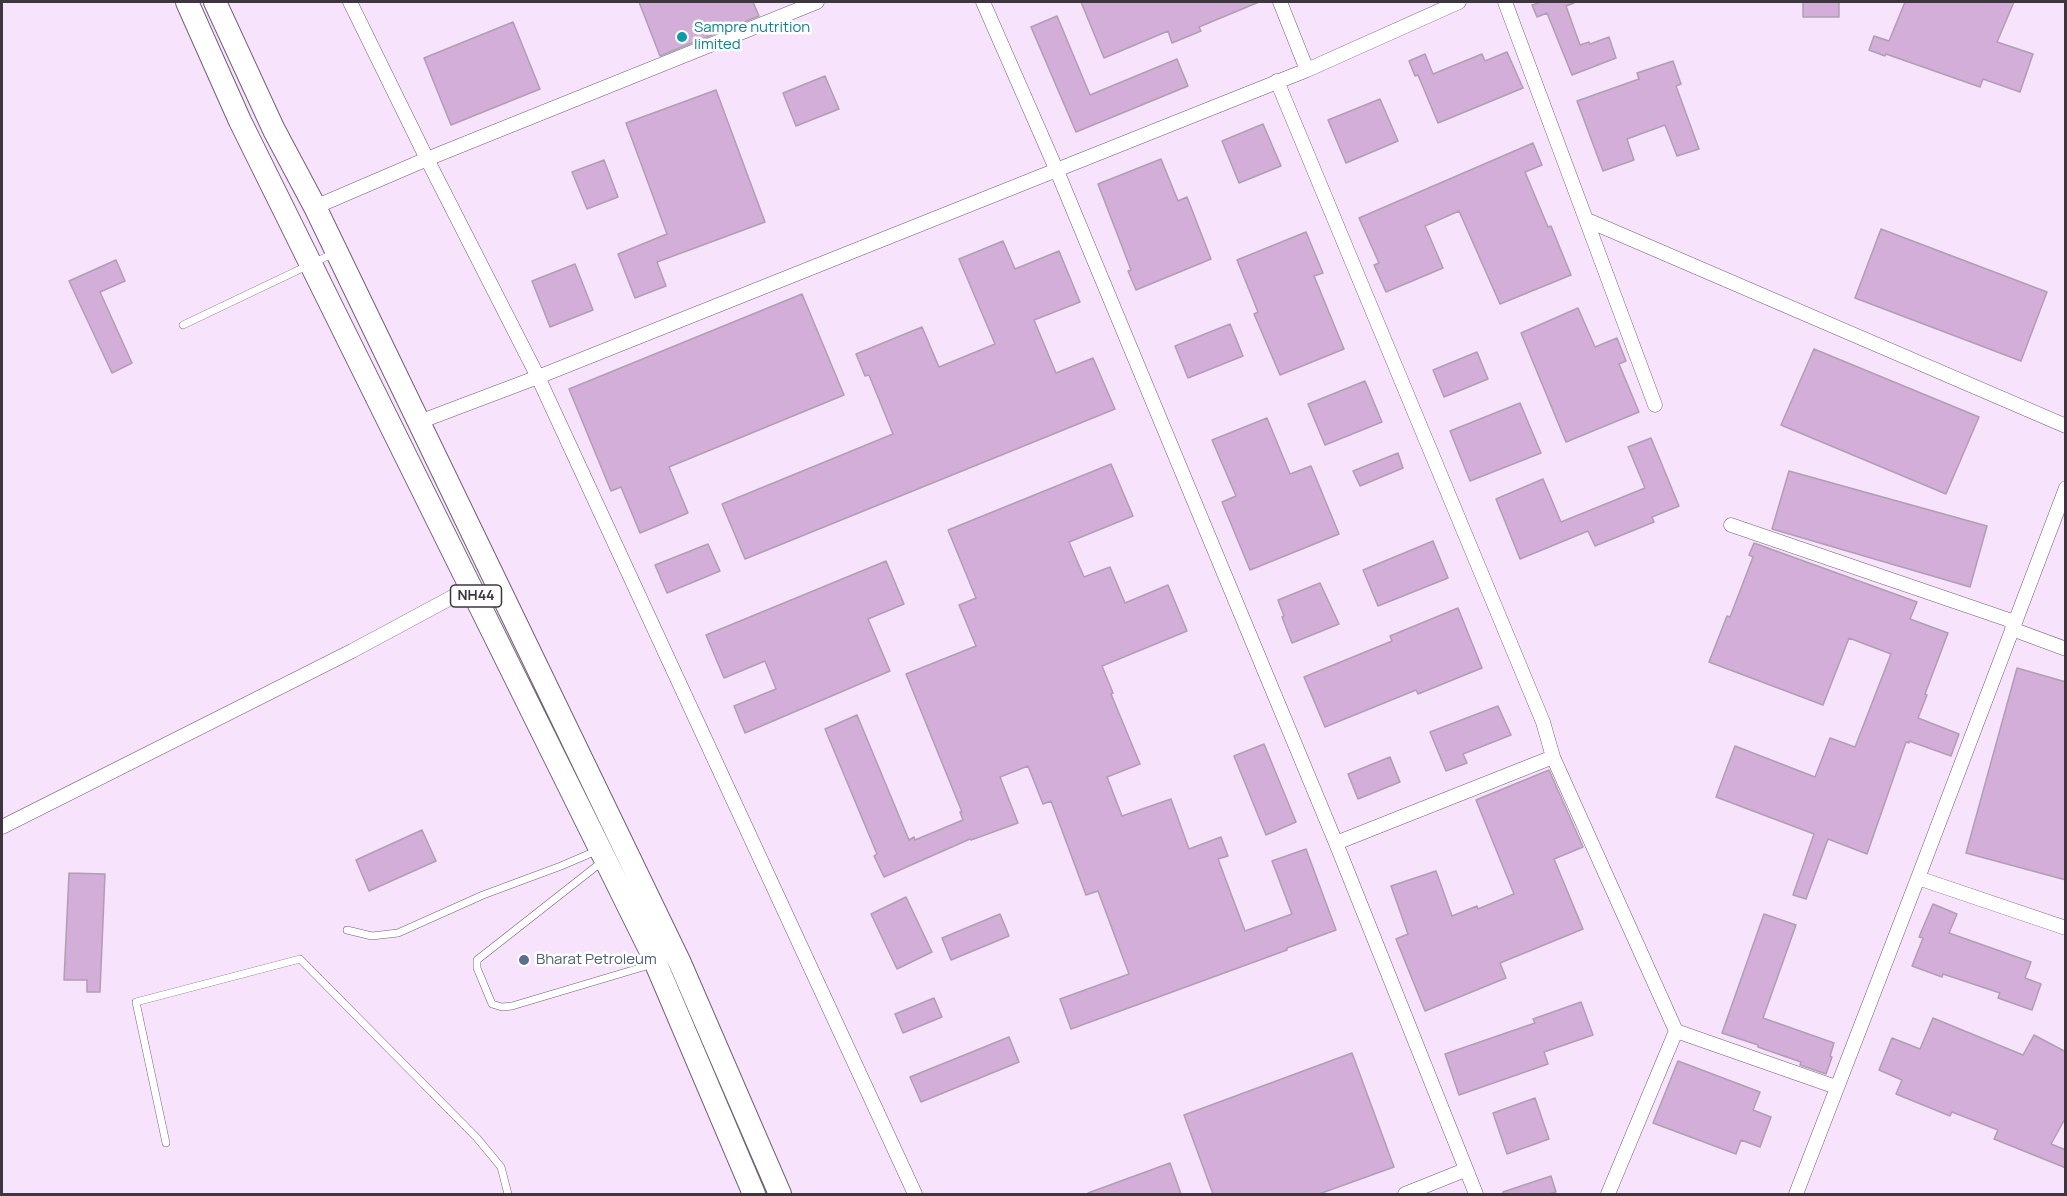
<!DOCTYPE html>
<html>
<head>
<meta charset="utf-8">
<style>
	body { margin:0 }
	#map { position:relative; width:2067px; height:1196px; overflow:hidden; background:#f7e3fb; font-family:Manrope,sans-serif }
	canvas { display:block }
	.frame { position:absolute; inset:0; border:3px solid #3d363f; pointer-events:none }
</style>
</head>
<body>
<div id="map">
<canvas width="2067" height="1196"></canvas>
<div class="frame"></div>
</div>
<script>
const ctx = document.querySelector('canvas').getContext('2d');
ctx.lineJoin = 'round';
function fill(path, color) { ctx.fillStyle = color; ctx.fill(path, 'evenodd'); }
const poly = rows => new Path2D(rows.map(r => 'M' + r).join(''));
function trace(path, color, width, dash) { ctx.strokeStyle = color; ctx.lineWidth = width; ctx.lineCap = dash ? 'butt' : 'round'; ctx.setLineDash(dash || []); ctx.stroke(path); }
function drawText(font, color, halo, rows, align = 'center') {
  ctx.font = font + ' Manrope,sans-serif'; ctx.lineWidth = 5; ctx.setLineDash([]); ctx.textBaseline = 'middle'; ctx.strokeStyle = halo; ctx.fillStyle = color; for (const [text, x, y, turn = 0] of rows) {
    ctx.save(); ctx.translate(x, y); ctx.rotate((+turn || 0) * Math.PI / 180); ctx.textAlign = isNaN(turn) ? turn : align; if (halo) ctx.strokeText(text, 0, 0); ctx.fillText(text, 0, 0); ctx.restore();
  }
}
const building = poly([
	[639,2,753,2,759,16,660,56,639,2],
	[1081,2,1259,2,1199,27,1201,31,1172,43,1168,31,1104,58,1081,2],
	[1541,2,1574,2,1574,3,1566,6,1580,45,1589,42,1590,44,1609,37,1616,58,1572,75,1547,13,1537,17,1532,5,1541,2],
	[1803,2,1839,2,1839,17,1803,17,1803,2],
	[1905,2,2014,2,1997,42,2033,54,2020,92,1983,79,1980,87,1886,54,1885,56,1869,50,1874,36,1889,41,1905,2],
	[1057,16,1090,95,1177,59,1188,86,1076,132,1031,27,1057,16],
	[513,22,540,89,451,125,424,58,513,22],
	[1507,52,1523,88,1438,123,1418,75,1415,76,1409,61,1425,54,1433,74,1482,54,1485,61,1507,52],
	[1673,61,1681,84,1676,86,1699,149,1677,156,1665,125,1627,139,1634,160,1603,171,1577,101,1639,79,1637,73,1673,61],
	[825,76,839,109,796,126,783,93,825,76],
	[716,90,765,222,657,262,666,286,635,298,618,254,667,234,626,123,716,90],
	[1380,99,1398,141,1346,163,1328,120,1380,99],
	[1263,124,1281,166,1239,183,1222,141,1263,124],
	[1533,143,1542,165,1525,172,1548,227,1551,226,1571,275,1500,304,1459,211,1425,226,1443,268,1386,292,1374,265,1379,263,1359,218,1533,143],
	[1161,159,1178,201,1187,197,1211,259,1136,290,1128,271,1131,270,1098,184,1161,159],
	[604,160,618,197,587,209,572,172,604,160],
	[1881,229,2047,292,2021,361,1855,298,1881,229],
	[1306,232,1323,273,1314,276,1344,349,1280,375,1254,314,1258,312,1237,260,1306,232],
	[1003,241,1015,269,1059,251,1080,302,1034,320,1056,373,1093,358,1115,409,745,559,722,504,893,434,869,375,865,376,856,354,922,327,939,367,995,344,959,259,1003,241],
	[116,260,125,281,100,292,132,363,112,373,69,281,116,260],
	[575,264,593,310,550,327,532,281,575,264],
	[802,294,844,395,669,467,688,513,640,533,621,487,611,491,569,389,802,294],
	[1578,308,1595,347,1617,338,1626,361,1619,364,1639,412,1566,442,1521,333,1578,308],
	[1230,324,1243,356,1188,378,1175,346,1230,324],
	[1814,349,1979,417,1946,494,1781,425,1814,349],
	[1477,352,1488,379,1444,397,1433,370,1477,352],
	[1365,381,1382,422,1325,445,1308,404,1365,381],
	[1520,403,1541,453,1470,481,1450,431,1520,403],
	[1267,418,1290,474,1311,466,1339,534,1250,570,1222,502,1236,496,1212,440,1267,418],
	[1651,438,1679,506,1652,517,1654,522,1595,546,1588,531,1520,559,1496,499,1543,479,1561,522,1645,488,1628,447,1651,438],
	[1398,453,1403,468,1360,486,1353,471,1398,453],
	[1111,464,1133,516,1069,542,1084,577,1110,567,1125,603,1168,585,1187,631,1102,666,1113,693,1111,694,1140,764,1107,777,1122,816,1171,799,1189,849,1221,837,1228,856,1218,859,1245,931,1292,914,1272,861,1306,849,1336,930,1287,948,1287,950,1071,1029,1060,999,1129,974,1098,891,1086,895,1051,801,1043,804,1028,766,1000,777,1018,823,971,840,970,839,884,877,874,856,877,854,825,729,857,715,909,840,914,837,915,840,963,820,960,812,962,812,906,674,976,646,959,605,976,598,948,530,1111,464],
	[1789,471,1987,526,1970,587,1772,529,1789,471],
	[1433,541,1448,578,1378,606,1363,570,1433,541],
	[1754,543,1917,602,1910,619,1948,633,1925,694,1927,695,1918,718,1959,734,1951,756,1909,741,1909,743,1906,742,1867,854,1828,839,1806,899,1793,895,1814,834,1716,797,1735,746,1815,777,1830,738,1855,747,1891,654,1849,638,1823,705,1709,662,1727,616,1730,617,1753,557,1749,555,1754,543],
	[708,544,720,571,667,593,655,565,708,544],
	[886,561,904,604,868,619,890,671,745,733,734,706,776,689,765,661,724,678,706,635,886,561],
	[1320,583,1339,624,1292,643,1282,617,1284,616,1278,600,1320,583],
	[1458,608,1482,668,1418,694,1416,690,1325,727,1304,677,1392,641,1390,636,1458,608],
	[2017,668,2066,682,2066,880,1966,853,2017,668],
	[1498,706,1511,735,1463,754,1467,763,1446,771,1430,732,1498,706],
	[1264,744,1296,822,1266,835,1234,756,1264,744],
	[1390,757,1400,782,1358,799,1348,774,1390,757],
	[1549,770,1583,847,1554,859,1583,929,1500,963,1506,978,1425,1011,1396,939,1408,934,1391,886,1436,871,1452,916,1477,906,1478,909,1514,894,1476,800,1549,770],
	[422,830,436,861,369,891,356,860,422,830],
	[69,873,105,874,100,992,87,992,87,980,64,980,69,873],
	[906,897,932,952,897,969,871,914,906,897],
	[1933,904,1957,914,1949,933,2031,962,2025,978,2041,984,2032,1010,1998,998,2000,993,1943,974,1942,977,1912,966,1923,938,1919,937,1933,904],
	[1000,914,1009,936,951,960,942,938,1000,914],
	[1764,914,1796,925,1763,1018,1834,1043,1830,1056,1832,1057,1826,1074,1800,1065,1801,1062,1758,1047,1758,1045,1722,1033,1764,914],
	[934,998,942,1017,903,1033,895,1014,934,998],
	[1581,1002,1593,1035,1544,1052,1548,1064,1459,1095,1445,1054,1535,1023,1533,1019,1581,1002],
	[1933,1018,2023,1055,2034,1035,2066,1052,2066,1117,2051,1144,2066,1150,2066,1168,1994,1139,1998,1130,1952,1112,1950,1116,1896,1094,1902,1080,1879,1070,1892,1038,1920,1049,1933,1018],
	[1009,1037,1019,1062,921,1102,910,1077,1009,1037],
	[1352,1053,1394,1167,1319,1194,1213,1194,1184,1115,1352,1053],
	[1678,1061,1760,1092,1753,1110,1771,1117,1760,1147,1741,1140,1736,1154,1653,1123,1678,1061],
	[1535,1098,1549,1139,1507,1154,1493,1113,1535,1098],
	[1170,1163,1181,1194,1088,1194,1088,1193,1170,1163],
	[1551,1176,1556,1192,1548,1194,1503,1194,1503,1192,1551,1176]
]);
fill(building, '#d3aed9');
trace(building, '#b09eb3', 1.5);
const service = poly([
	[183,325,332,254],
	[603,861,477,960,477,968,492,1004,502,1007,512,1006,653,964],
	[347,930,372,936,398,933,483,895,561,866,596,851],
	[166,1143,136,1002,300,959,477,1138,501,1167,508,1194]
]);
const minor = poly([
	[350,2,427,159,538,377,915,1194],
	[983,2,1057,171,1336,843,1476,1194],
	[1280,2,1307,70],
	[1505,2,1655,405],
	[1277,81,1543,722,1553,757,1336,843],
	[315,207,427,159,817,2],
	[1587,220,2066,426],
	[419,422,538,377,1307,70,1459,2],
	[1731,525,2015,622],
	[2012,629,2066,649],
	[1553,757,1676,1031],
	[2,827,352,651,471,587],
	[1918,878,2066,928],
	[1405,1194,1465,1170],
	[1608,1194,1676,1031,1836,1087],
	[1796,1194,1918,878,2066,488]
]);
const trunk = poly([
	[187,2,240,121,651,952,754,1194],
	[215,2,274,130,315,207,680,963,780,1194]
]);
trace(service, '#726176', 8);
trace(minor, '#726176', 15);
trace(trunk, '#726176', 24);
trace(service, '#fff', 7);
trace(minor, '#fff', 14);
trace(trunk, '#fff', 22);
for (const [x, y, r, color] of [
	[682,37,6,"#0f9aa8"],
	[524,960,6,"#5c6f8a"]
]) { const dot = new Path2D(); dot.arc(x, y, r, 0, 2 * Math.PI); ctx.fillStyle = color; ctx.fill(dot); trace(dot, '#fff', 2); }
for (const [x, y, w] of [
	[476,596,51]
]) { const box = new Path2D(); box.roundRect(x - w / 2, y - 11, w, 22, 4.5); ctx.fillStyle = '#fff'; ctx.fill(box); trace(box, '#3d363f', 1.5); }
drawText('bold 14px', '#3d363f', null, [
	["NH44",476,596]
]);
drawText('15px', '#0d838f', '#fff', [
	["Sampre nutrition",694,28],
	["limited",694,45]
], 'left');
drawText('15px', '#4e5e75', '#fff', [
	["Bharat Petroleum",536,960]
], 'left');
</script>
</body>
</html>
